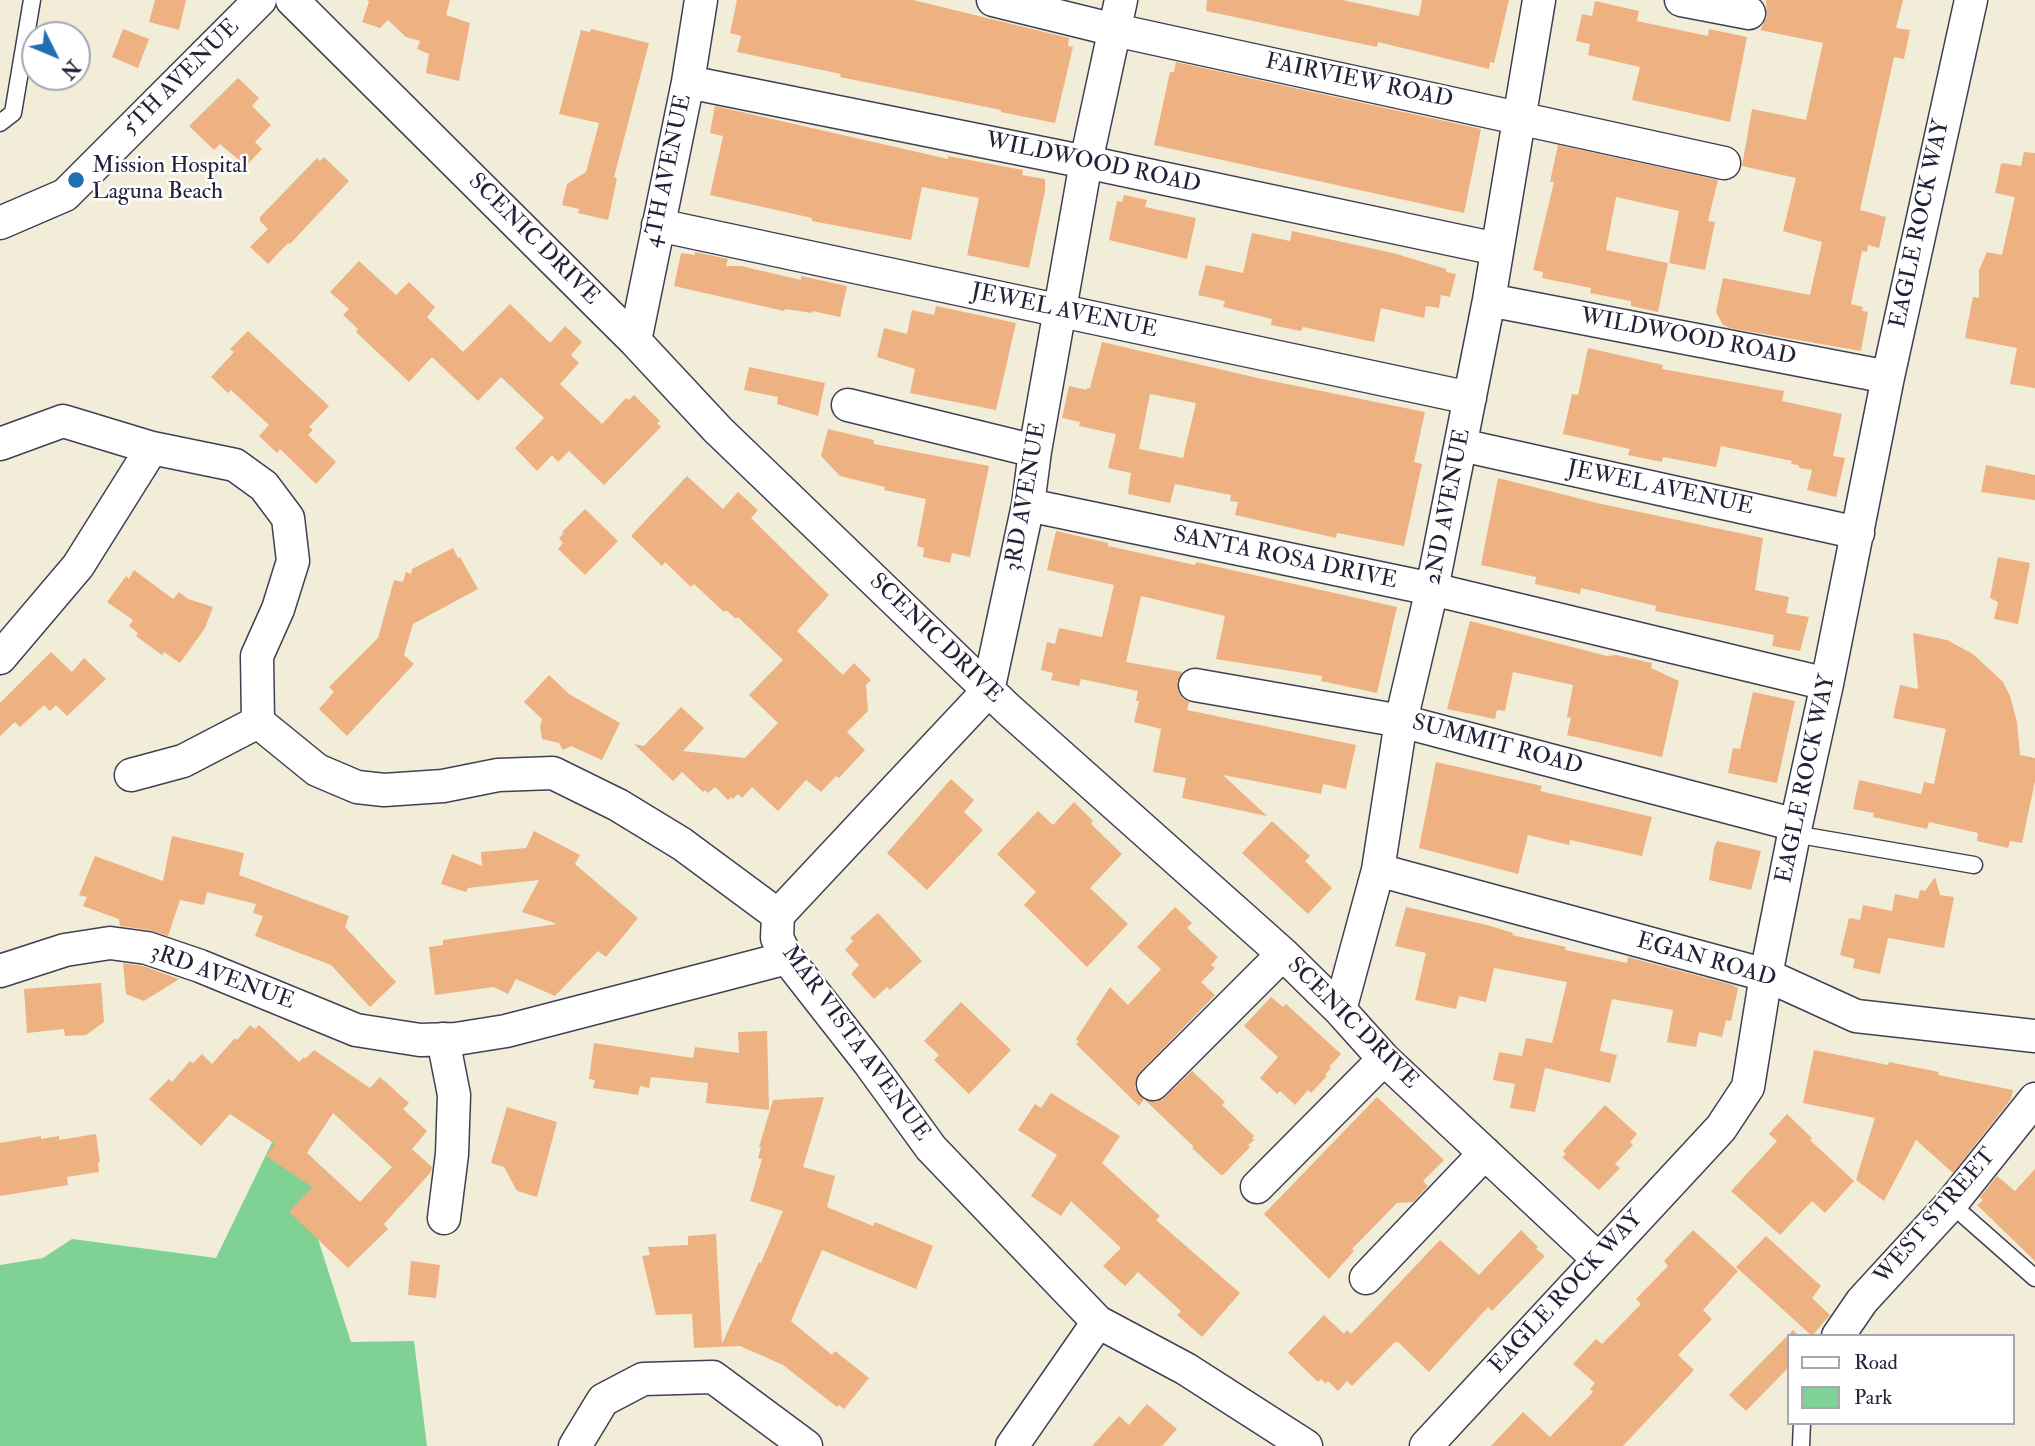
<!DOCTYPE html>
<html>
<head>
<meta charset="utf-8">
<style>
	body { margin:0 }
	#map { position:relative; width:2035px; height:1446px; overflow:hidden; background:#f2edd8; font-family:"IM FELL Double Pica",serif }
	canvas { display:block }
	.legend { position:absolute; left:1787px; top:1334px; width:228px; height:91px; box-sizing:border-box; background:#fff; border:2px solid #a7a7b1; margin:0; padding:9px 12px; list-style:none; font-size:21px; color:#22223b }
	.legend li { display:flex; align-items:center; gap:14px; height:35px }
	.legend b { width:35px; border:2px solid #a7a7b1 }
	.north { position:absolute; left:21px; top:21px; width:70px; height:70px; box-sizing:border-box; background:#fff; border:2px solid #a7a7b1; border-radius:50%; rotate:133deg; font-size:19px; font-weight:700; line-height:28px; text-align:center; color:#22223b }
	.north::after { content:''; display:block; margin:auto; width:24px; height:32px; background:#1f6fb2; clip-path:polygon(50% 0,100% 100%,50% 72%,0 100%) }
</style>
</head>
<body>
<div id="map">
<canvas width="2035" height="1446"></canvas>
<ul class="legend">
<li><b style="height:9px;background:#fff"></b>Road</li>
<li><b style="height:19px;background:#7fd294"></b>Park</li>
</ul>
<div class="north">N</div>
</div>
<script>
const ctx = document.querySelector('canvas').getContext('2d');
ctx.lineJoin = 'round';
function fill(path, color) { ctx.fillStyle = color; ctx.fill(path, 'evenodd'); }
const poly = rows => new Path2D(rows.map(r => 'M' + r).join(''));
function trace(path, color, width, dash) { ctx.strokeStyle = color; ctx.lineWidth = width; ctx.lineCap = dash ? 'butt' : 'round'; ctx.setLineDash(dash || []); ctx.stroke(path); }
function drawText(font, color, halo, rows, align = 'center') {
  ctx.font = font + ' "IM FELL Double Pica",serif'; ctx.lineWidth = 5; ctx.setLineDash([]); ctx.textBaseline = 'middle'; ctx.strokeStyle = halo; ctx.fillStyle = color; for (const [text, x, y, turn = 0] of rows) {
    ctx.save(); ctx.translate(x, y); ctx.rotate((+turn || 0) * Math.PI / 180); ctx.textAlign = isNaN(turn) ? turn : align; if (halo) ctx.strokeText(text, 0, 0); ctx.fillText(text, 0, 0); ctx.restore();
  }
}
fill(poly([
	[277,1132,324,1172,317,1236,351,1342,414,1341,427,1446,0,1446,0,1265,43,1258,72,1239,216,1258]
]), '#7fd294');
fill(poly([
	[155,0,186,0,179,30,149,22],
	[367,0,450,0,446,15,470,23,459,81,426,73,429,54,417,49,420,41,406,37,388,20,380,28,362,22,369,2],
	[737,0,913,0,1069,38,1068,46,1073,47,1055,123,1001,112,1001,110,840,77,841,74,737,52,741,36,730,33],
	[1207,0,1342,0,1419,16,1422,0,1509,0,1494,63,1490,62,1489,69,1378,42,1377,47,1206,11],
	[1766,0,1903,0,1896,28,1910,30,1904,59,1894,57,1860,210,1886,217,1879,248,1868,245,1867,252,1862,251,1851,304,1863,307,1862,311,1868,312,1861,351,1730,328,1723,325,1716,312,1723,278,1810,295,1822,242,1783,231,1796,178,1742,166,1752,109,1806,120,1823,43,1760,30,1767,17],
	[1595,1,1639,11,1637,21,1708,36,1709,29,1747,37,1730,122,1632,100,1640,67,1588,55,1590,44,1576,41,1582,14,1592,16],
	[123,29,149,39,138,68,112,57],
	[591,29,649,43,614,177,617,178,608,220,578,213,579,209,562,205,567,184,586,172,599,123,559,114,581,30,590,32],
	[1176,62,1481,129,1464,213,1154,145,1170,72,1174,72],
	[238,78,259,98,252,106,271,125,255,142,262,149,246,166,220,144,214,150,189,126],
	[715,106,948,159,948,156,1023,170,1022,175,1045,179,1045,191,1029,268,967,255,979,198,922,187,911,240,812,221,812,218,710,195,723,136,710,133],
	[1558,145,1718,180,1708,221,1715,222,1705,270,1669,263,1679,211,1616,197,1606,250,1668,263,1658,312,1631,306,1631,301,1590,293,1591,288,1542,278,1543,272,1533,270,1554,182,1550,182],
	[2024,152,2035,153,2035,388,2010,384,2017,348,1965,338,1973,297,1979,298,1979,270,1987,252,2002,255,2015,197,1995,193,2001,164,2003,163,2021,166],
	[324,157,349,181,290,244,288,243,268,264,250,247,268,229,260,221,260,217,317,158,320,161],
	[1124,195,1147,200,1145,207,1196,218,1187,259,1109,240,1117,201,1122,202],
	[1292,231,1393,253,1446,269,1446,272,1456,274,1450,297,1441,295,1439,308,1426,306,1424,318,1381,308,1374,342,1303,327,1301,331,1271,325,1272,319,1223,307,1225,301,1198,295,1206,265,1243,273,1252,233,1290,241],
	[695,252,728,259,726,266,741,266,801,280,801,276,847,286,840,317,812,311,812,313,785,309,784,311,674,286,681,253,695,255],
	[359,261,396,295,409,282,435,307,427,317,463,352,510,304,550,343,565,326,582,342,571,355,579,363,560,384,602,424,626,398,629,400,634,395,660,421,657,423,661,427,604,485,569,451,558,462,552,455,537,471,515,448,544,418,501,377,478,401,432,357,409,382,356,332,358,329,343,315,349,309,330,292],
	[936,306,1016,323,996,410,910,393,915,369,877,357,884,328,907,334,912,310,934,315],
	[248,331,329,406,309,427,313,430,308,435,336,462,316,484,280,449,277,453,259,436,269,425,231,390,228,393,211,377,234,352,230,349],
	[1102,342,1262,379,1425,412,1414,462,1422,464,1404,546,1337,533,1336,538,1235,515,1238,502,1230,501,1231,495,1175,484,1170,503,1128,494,1131,473,1108,468,1116,434,1079,426,1080,422,1062,418,1069,386,1087,390,1087,388,1090,388],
	[1150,394,1196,403,1183,458,1139,449],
	[1588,348,1663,365,1662,369,1784,391,1782,401,1842,414,1833,456,1845,458,1836,497,1807,490,1812,470,1800,468,1798,465,1791,464,1792,461,1721,446,1716,467,1663,457,1662,462,1628,455,1630,449,1563,434,1572,394,1578,395],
	[749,367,825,383,818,416,777,404,778,397,744,390],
	[828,429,874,440,874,444,989,466,970,557,952,553,950,563,923,557,924,548,917,546,926,499,884,490,885,487,840,476,821,456],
	[1986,465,2035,475,2035,500,1981,492],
	[687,476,723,509,738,492,758,510,751,518,829,595,797,631,843,675,854,663,871,680,866,685,868,711,847,732,865,750,839,778,836,776,821,792,806,780,778,811,752,787,742,798,738,794,733,799,731,797,728,800,715,787,708,793,705,790,703,792,682,772,673,781,634,744,644,746,681,707,704,728,683,751,745,758,778,723,749,695,783,660,738,617,736,619,726,610,724,612,694,584,691,587,665,562,662,566,631,536],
	[1498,478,1597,503,1763,538,1755,590,1789,597,1786,613,1809,617,1800,651,1772,646,1774,635,1655,611,1656,606,1581,588,1580,594,1535,584,1536,577,1481,565],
	[585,509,618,541,585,575,558,549,563,543,559,538,564,533,562,532],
	[1056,531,1108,543,1108,546,1195,565,1196,562,1397,607,1377,693,1321,681,1322,676,1216,659,1225,616,1141,596,1126,662,1182,672,1177,681,1178,691,1183,699,1189,702,1187,710,1356,745,1346,789,1323,784,1321,794,1223,775,1267,816,1182,798,1186,778,1153,772,1161,729,1134,722,1139,701,1136,701,1138,691,1081,679,1079,686,1051,680,1053,673,1041,670,1047,642,1055,644,1059,628,1102,637,1114,585,1047,570],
	[453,548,458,558,460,557,478,589,413,624,404,655,414,664,347,736,319,709,334,692,329,687,378,638,394,580,403,582,406,572,411,574,412,569],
	[1998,557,2030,563,2018,624,1994,619,1998,602,1990,598],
	[134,570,173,599,179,592,188,599,213,607,205,628,180,663,164,652,162,655,136,636,138,633,129,626,133,620,107,602,126,576,129,579],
	[1470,621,1607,656,1616,655,1652,663,1651,668,1679,681,1662,757,1567,735,1571,718,1567,717,1573,685,1513,672,1505,711,1497,710,1495,719,1447,709],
	[1913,633,1947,640,1973,654,2003,682,2010,696,2017,722,2020,755,2035,758,2035,781,2022,843,2010,841,2008,848,1977,841,1978,833,1929,822,1927,829,1873,817,1874,813,1853,809,1859,780,1921,794,1924,782,1934,784,1946,729,1893,718,1900,685,1918,689],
	[51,652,72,672,84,658,106,679,67,716,56,705,50,711,44,705,20,727,15,722,0,736,0,703],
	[549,675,569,694,620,723,602,760,571,746,563,750,559,743,542,739,540,727,542,719,524,702],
	[1753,692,1795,701,1777,783,1728,773,1733,748,1740,749],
	[1436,762,1542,786,1540,791,1652,817,1642,856,1570,840,1569,845,1528,835,1518,874,1419,848],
	[951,779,974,800,964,812,983,830,927,890,887,853],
	[1074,802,1093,821,1091,824,1122,854,1090,888,1128,924,1087,967,1024,905,1036,892,997,854,1038,811,1053,825],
	[1272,821,1310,856,1305,861,1332,888,1308,914,1242,853],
	[534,831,580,855,575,864,638,918,606,957,598,951,555,996,516,979,508,994,494,987,435,995,429,947,443,945,443,940,557,924,522,912,539,880,468,888,466,892,441,884,452,854,482,866,481,852,526,848],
	[172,836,244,853,239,875,349,916,345,927,396,982,370,1007,331,965,255,936,263,916,253,913,256,904,207,892,204,905,180,900,168,936,149,930,120,926,119,919,83,906,87,897,79,895,95,856,163,881],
	[1717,841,1761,851,1751,890,1709,880,1714,848],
	[1935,877,1940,895,1954,897,1944,948,1888,938,1880,974,1853,968,1855,959,1840,955,1849,918,1860,920,1863,905,1892,911,1895,894,1918,899,1920,890,1925,891],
	[1175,907,1192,923,1187,928,1218,957,1211,965,1215,968,1201,982,1215,995,1140,1072,1136,1079,1135,1088,1144,1099,1139,1106,1076,1044,1079,1042,1076,1039,1110,987,1128,1005,1161,969,1137,947],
	[1406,907,1487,925,1513,933,1512,935,1566,947,1565,950,1627,963,1628,957,1639,960,1733,985,1738,988,1731,1021,1726,1020,1722,1037,1699,1032,1696,1047,1667,1042,1673,1010,1612,999,1600,1051,1617,1055,1610,1083,1545,1068,1535,1112,1510,1108,1515,1084,1493,1080,1499,1052,1522,1056,1526,1038,1552,1043,1567,982,1494,968,1486,1002,1459,996,1456,1009,1415,1000,1426,953,1395,946],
	[878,913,922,961,890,990,887,987,874,999,851,974,859,965,845,950,853,941,850,938],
	[123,963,143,966,179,979,144,1001,126,994],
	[101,983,104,1022,86,1035,65,1036,64,1029,27,1033,24,989],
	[1271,997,1283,1007,1286,1004,1341,1054,1329,1067,1331,1068,1325,1075,1327,1076,1311,1093,1308,1090,1295,1105,1280,1091,1277,1094,1260,1078,1278,1057,1244,1026],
	[961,1002,1011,1050,969,1094,934,1060,939,1055,924,1041],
	[250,1025,255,1029,259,1025,299,1062,304,1057,305,1059,314,1050,370,1088,380,1077,409,1103,403,1109,427,1131,412,1149,432,1167,431,1172,384,1224,388,1229,348,1268,289,1212,312,1187,266,1156,275,1144,230,1114,201,1146,149,1099,169,1079,172,1082,190,1061,193,1063,202,1054,212,1064,235,1038,237,1040],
	[333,1113,392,1167,360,1202,307,1153],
	[767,1031,769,1110,706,1103,708,1083,651,1077,649,1088,640,1086,638,1095,593,1088,595,1080,589,1079,594,1043,693,1058,695,1047,739,1053,738,1032],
	[1814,1050,1888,1065,1889,1062,1939,1072,1938,1075,2013,1090,2011,1099,1953,1173,1916,1140,1884,1201,1856,1180,1875,1118,1803,1103],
	[1192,1071,1225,1102,1222,1105,1254,1136,1252,1138,1254,1140,1248,1145,1250,1147,1224,1174,1221,1175,1192,1148,1194,1147,1145,1100,1157,1102,1165,1097],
	[1051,1093,1120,1136,1102,1163,1160,1216,1156,1220,1240,1293,1202,1337,1177,1315,1181,1311,1138,1272,1125,1286,1103,1266,1121,1248,1071,1201,1061,1216,1031,1196,1057,1155,1018,1130,1035,1104,1041,1108],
	[824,1097,803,1167,835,1176,827,1207,873,1226,875,1222,933,1246,916,1289,822,1250,791,1321,832,1355,835,1351,869,1378,844,1409,839,1405,837,1407,783,1365,740,1346,694,1348,692,1314,656,1315,642,1256,650,1255,648,1247,688,1245,688,1236,716,1234,722,1344,759,1262,761,1263,783,1211,750,1201,762,1159,758,1158,761,1148,759,1147,773,1100],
	[1377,1097,1444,1160,1423,1181,1428,1186,1413,1202,1397,1203,1352,1249,1354,1251,1329,1279,1264,1214],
	[1605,1105,1637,1134,1630,1142,1633,1145,1615,1164,1620,1168,1599,1190,1562,1157,1566,1154,1563,1151],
	[507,1107,557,1122,537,1197,517,1191,504,1167,491,1163],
	[1787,1114,1812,1138,1810,1140,1854,1181,1825,1213,1812,1201,1780,1235,1731,1191,1777,1141,1769,1134],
	[96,1134,100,1162,98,1162,99,1172,67,1177,68,1185,0,1196,0,1143,41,1136,41,1139,59,1136,59,1140],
	[2035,1169,2035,1261,1977,1205,1983,1200,1980,1197,1997,1176,2015,1191],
	[1521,1230,1538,1247,1536,1249,1545,1256,1492,1311,1488,1307,1429,1372,1398,1342,1395,1342,1352,1386,1347,1381,1338,1391,1328,1381,1326,1384,1321,1379,1318,1382,1288,1353,1324,1315,1344,1334,1347,1330,1351,1334,1440,1240,1479,1275],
	[1693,1230,1738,1271,1703,1310,1712,1319,1678,1355,1694,1370,1623,1446,1491,1446,1523,1412,1550,1437,1593,1392,1590,1389,1595,1383,1573,1364,1596,1339,1602,1344,1641,1304,1636,1299,1668,1266,1664,1261],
	[1766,1236,1821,1286,1812,1298,1830,1315,1812,1336,1736,1267],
	[411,1261,440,1265,436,1298,408,1295],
	[1793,1330,1799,1336,1788,1336,1788,1368,1746,1411,1729,1395],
	[1147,1404,1177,1429,1162,1446,1092,1446,1119,1416,1129,1425]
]), '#eeb181');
const lane = poly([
	[0,123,13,113,32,0],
	[1794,834,1974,865],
	[1951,1204,2035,1278],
	[1801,1446,1802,1423]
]);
const street = poly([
	[292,0,635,341,718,430,1008,709,1283,954,1340,1010,1384,1059,1598,1259],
	[993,0,1115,30,1724,163],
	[1681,0,1749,13],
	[688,82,1086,162,1497,249],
	[0,223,65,195,260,0],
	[658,225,1470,398],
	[1489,300,1888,377],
	[635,341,688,82,701,0],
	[848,405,1035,451],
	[0,444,63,421,152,448,235,465,264,486,288,518,293,561,278,609,257,656,258,722,317,770,357,787,384,790,443,786,498,775,553,773,618,805,682,844,778,915,777,938,787,958,870,1064,931,1148,1098,1322,1186,1369,1306,1446],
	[1461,445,1858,533],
	[1028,505,1432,589,1827,684],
	[0,658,78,566,152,448],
	[1195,685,1401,721,1796,825],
	[131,775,183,761,258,722],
	[1378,870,1766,975,1856,1016,2035,1036],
	[778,915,988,691,1028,505,1035,451,1086,162,1121,0],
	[0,971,65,950,110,943,147,948,200,966,356,1030,420,1040,456,1039,506,1031,787,958],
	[1340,1010,1378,870,1401,721,1432,589,1489,300,1539,0],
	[443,1039,454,1095,452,1154,444,1218],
	[1153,1084,1283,954],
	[1257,1187,1384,1059],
	[1366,1278,1485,1153],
	[1838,1336,1862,1301,1951,1204,2035,1099],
	[575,1446,603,1400,643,1379,713,1377,806,1446],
	[1012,1446,1098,1322],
	[1426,1446,1721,1128,1748,1087,1766,975,1794,834,1827,684,1888,377,1971,0]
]);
trace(lane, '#414053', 19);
trace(street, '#414053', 35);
trace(lane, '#fff', 16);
trace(street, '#fff', 32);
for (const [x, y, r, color] of [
	[76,180,9,"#1f6fb2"]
]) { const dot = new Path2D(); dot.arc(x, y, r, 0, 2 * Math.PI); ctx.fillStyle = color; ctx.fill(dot); trace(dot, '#fff', 2.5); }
drawText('23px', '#22223b', '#fff', [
	["5TH AVENUE",182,78,-45],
	["FAIRVIEW ROAD",1359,82,12],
	["WILDWOOD ROAD",1093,164,12],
	["4TH AVENUE",669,171,-78],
	["EAGLE ROCK WAY",1921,224,-78],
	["SCENIC DRIVE",533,240,45],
	["JEWEL AVENUE",1064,312,12],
	["WILDWOOD ROAD",1688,338,11],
	["JEWEL AVENUE",1660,489,12],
	["3RD AVENUE",1027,497,-80],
	["2ND AVENUE",1449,507,-79],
	["SANTA ROSA DRIVE",1285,559,12],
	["SCENIC DRIVE",935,639,44],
	["SUMMIT ROAD",1497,746,15],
	["EAGLE ROCK WAY",1807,779,-78],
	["EGAN ROAD",1706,961,16],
	["3RD AVENUE",222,978,20],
	["SCENIC DRIVE",1352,1024,45],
	["MAR VISTA AVENUE",855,1044,54],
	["WEST STREET",1936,1217,-49],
	["EAGLE ROCK WAY",1567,1293,-47]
]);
drawText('23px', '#22223b', '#fff', [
	["Mission Hospital",92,167],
	["Laguna Beach",92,193]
], 'left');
</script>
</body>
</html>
